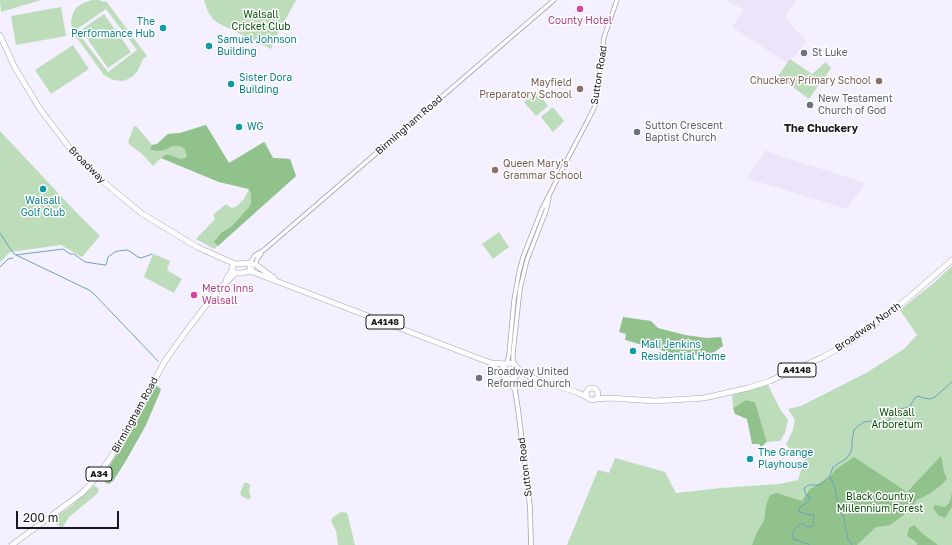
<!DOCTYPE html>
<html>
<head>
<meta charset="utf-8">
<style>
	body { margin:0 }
	#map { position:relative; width:952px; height:545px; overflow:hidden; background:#f4f0ff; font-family:"Golos Text",sans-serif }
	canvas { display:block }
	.scale { position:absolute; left:16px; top:511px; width:103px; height:18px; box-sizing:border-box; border:2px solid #19161f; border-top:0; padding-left:5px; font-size:12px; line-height:14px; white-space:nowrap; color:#19161f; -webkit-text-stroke:3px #fff; paint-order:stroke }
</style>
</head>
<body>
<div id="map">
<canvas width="952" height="545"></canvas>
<div class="scale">200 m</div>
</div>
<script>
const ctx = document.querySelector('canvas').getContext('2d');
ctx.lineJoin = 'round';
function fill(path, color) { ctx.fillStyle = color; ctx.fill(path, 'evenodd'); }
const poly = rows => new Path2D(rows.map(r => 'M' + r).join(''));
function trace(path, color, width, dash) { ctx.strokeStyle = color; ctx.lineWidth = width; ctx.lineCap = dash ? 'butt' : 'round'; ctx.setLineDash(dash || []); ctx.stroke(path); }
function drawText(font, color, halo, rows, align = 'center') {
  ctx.font = font + ' "Golos Text",sans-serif'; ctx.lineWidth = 3; ctx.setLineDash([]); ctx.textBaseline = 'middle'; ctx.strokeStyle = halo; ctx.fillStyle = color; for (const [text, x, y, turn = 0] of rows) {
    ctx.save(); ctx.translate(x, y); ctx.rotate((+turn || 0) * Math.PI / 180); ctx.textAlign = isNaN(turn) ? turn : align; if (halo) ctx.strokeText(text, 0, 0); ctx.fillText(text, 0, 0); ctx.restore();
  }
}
fill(poly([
	[727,0,796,0,788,13,786,18,792,25,807,42,787,63,732,27,743,10],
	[765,150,775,154,865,183,847,209,746,178,762,157]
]), '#eee4f9');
fill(poly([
	[0,0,41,0,1,12],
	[92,0,99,0,104,2,106,1,147,56,142,60,141,64,137,72,133,76,128,79,123,81,113,80,104,75,74,34,72,29,71,21,73,13,76,8,81,4],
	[106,9,137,50,108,72,81,37,77,29],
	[204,0,296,0,276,37,271,49,218,23,213,19,208,12],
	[61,7,66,36,16,45,11,16],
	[104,14,131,52,108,68,81,30],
	[73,45,89,69,51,94,35,70],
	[790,59,812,74,826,62,831,68,830,70,818,86,809,99,778,76],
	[537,92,548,106,536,116,524,102],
	[553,107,564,121,553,132,541,117],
	[206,125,229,163,265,142,273,158,290,159,296,176,214,249,196,239,215,219,213,215,226,204,232,208,237,206,244,199,249,189,219,182,161,158,153,166,142,154,130,145,128,142,134,126,137,127,152,145,157,144,168,134,180,133],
	[0,131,77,213,100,236,82,257,61,245,10,252,0,262],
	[499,232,509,247,493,259,482,244],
	[153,254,170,261,167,270,182,279,174,293,144,277],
	[952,266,952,545,567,545,598,470,609,473,615,458,665,472,676,493,721,488,779,484,798,480,801,470,805,463,804,460,794,455,786,444,793,430,795,420,788,409,801,406,866,373,904,349,917,335,900,310,936,281],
	[768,385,780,409,788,420,785,433,780,441,767,442,755,402,746,400,733,408,732,395],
	[244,483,248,483,250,485,249,491,251,497,249,499,247,499,242,496,240,494],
	[93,486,96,486,99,490,97,494,69,517,62,528,51,520,70,507],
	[341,512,347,513,348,516,355,545,338,545,336,531,331,521,333,517]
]), '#bddcba');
fill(poly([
	[206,125,229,163,264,142,273,158,290,159,296,176,218,246,214,242,221,233,232,226,250,206,251,202,251,194,249,189,219,182,161,158,167,154,181,159,185,158,187,156,185,149,180,146,173,146,164,150,158,151,150,150,152,145,157,144,168,134,180,133],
	[623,317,651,321,658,328,685,335,707,338,721,337,723,346,713,353,681,356,625,340,626,334,619,332],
	[154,385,157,386,161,389,160,392,146,425,127,459,113,481,109,484,106,483,103,480,103,475,121,448],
	[746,400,755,402,767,442,761,447,759,444,752,444,747,419,735,414,733,408],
	[941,456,944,472,947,479,940,486,929,494,917,500,904,515,890,525,876,527,857,545,752,545,757,532,764,521,766,505,770,495,777,493,802,501,810,489,827,479,831,476,835,470,854,457,907,492],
	[952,492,952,507,945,518,938,515,933,508,935,505,945,507,950,502],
	[914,525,923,534,938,545,917,545,917,543,912,539,907,536,909,528]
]), '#91c28c');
trace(poly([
	[0,233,13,253,16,255,89,290,93,293,158,361],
	[16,255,63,249,70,254,74,254,85,262,105,265,106,265,108,257,115,252,118,251,127,250,131,252,138,257,141,258,152,254],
	[0,267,8,259,13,258],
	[830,476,835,488,837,500,843,515,848,539,852,545],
	[809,545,809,544,793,539,793,533,795,528,803,523,807,527,813,526,814,515,806,514,799,512,800,507,807,503,811,497,806,495,804,488,809,485,819,485,830,476,833,467,847,458,851,452,852,446,852,440,854,430,858,426,864,422,872,421,883,423,889,420,891,417,894,410,897,409,906,408,910,406,915,398,918,396,924,398,930,399,935,397,952,382]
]), '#6aa3bb', 1);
const tertiary = poly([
	[256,265,257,259,261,254],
	[250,271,249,266,254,256,264,250,554,0],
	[507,364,509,354,514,300,519,272,523,257,542,209,569,156,587,122,595,106,604,37,617,0],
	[515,365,513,359,513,354,520,289,527,260,546,211,549,198]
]);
const secondary = poly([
	[515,377,515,390,518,409,530,507,531,545],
	[507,379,515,390]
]);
const trunk = poly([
	[0,35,14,66,40,109,72,151,94,174,141,213,197,247,235,264],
	[250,271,491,363,506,364],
	[233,272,236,273,242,273,250,271,252,269],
	[226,280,232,270,233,265,235,264,251,263,256,265,274,278],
	'502 371a8 8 0 1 1 16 0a8 8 0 1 1-16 0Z',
	[491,363,502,374],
	[517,368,530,377,576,392,587,397],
	'586 394a6 6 0 1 1 12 0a6 6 0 1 1-12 0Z',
	[595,399,610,398,655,401,704,398,748,388,770,381,823,357,850,342,883,318,913,294,952,260],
	[12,545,82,493,95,479,109,460,121,441,165,361,182,337,207,304,223,285,236,273]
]);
trace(tertiary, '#a6a0b7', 5);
trace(secondary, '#a6a0b7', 5.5);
trace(trunk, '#a6a0b7', 6);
trace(tertiary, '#fff', 3.5);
trace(secondary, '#fff', 4);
trace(trunk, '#fff', 5);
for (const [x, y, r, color] of [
	[580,9,4,"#d1479c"],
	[163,28,4,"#0f9aa8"],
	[209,46,4,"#0f9aa8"],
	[804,53,4,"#6b7280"],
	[879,81,4,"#8d6e63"],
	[231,84,4,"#0f9aa8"],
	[580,89,4,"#8d6e63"],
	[810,105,4,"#6b7280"],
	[239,127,4,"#0f9aa8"],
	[637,132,4,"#6b7280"],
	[495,170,4,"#8d6e63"],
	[43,189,4,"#0f9aa8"],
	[194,295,4,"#d1479c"],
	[633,351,4,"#0f9aa8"],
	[479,378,4,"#6b7280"],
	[750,459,4,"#0f9aa8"]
]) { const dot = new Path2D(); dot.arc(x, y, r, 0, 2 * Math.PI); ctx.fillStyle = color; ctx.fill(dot); trace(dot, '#fff', 1.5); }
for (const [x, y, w] of [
	[385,322,38],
	[797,370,38],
	[99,474,26]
]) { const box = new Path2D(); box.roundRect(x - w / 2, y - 7, w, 14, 3); ctx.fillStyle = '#fff'; ctx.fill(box); trace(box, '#19161f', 1); }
drawText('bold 9px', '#19161f', null, [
	["A4148",385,322],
	["A4148",797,370],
	["A34",99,474]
]);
drawText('10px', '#0b520b', '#fff', [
	["Walsall",261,15],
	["Cricket Club",261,27],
	["Walsall",897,413],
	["Arboretum",897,425],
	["Black Country",880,497],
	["Millennium Forest",880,509]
]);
drawText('10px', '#b23c85', '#fff', [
	["County Hotel",580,21],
	["Metro Inns",202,289,"left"],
	["Walsall",202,301,"left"]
]);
drawText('10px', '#0d838f', '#fff', [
	["The",155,22,"right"],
	["Performance Hub",155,34,"right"],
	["Samuel Johnson",217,40],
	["Building",217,52],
	["Sister Dora",239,78],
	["Building",239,90],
	["WG",247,127],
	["Walsall",43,201,"center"],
	["Golf Club",43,213,"center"],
	["Mali Jenkins",641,345],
	["Residential Home",641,357],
	["The Grange",758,453],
	["Playhouse",758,465]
], 'left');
drawText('10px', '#5b616d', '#fff', [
	["St Luke",812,53],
	["New Testament",818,99],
	["Church of God",818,111],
	["Sutton Crescent",645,126],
	["Baptist Church",645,138],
	["Broadway United",487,372],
	["Reformed Church",487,384]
], 'left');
drawText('10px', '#19161f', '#fff', [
	["Sutton Road",599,75,-81],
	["Birmingham Road",409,125,-41],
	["Broadway",87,165,45],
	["Broadway North",868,327,-35],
	["Birmingham Road",135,415,-61],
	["Sutton Road",525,467,-97]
]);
drawText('10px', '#785e54', '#fff', [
	["Chuckery Primary School",871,81],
	["Mayfield",572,83],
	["Preparatory School",572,95],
	["Queen Mary's",503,164,"left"],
	["Grammar School",503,176,"left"]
], 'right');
drawText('bold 11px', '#19161f', '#fff', [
	["The Chuckery",821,129]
]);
</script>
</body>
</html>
